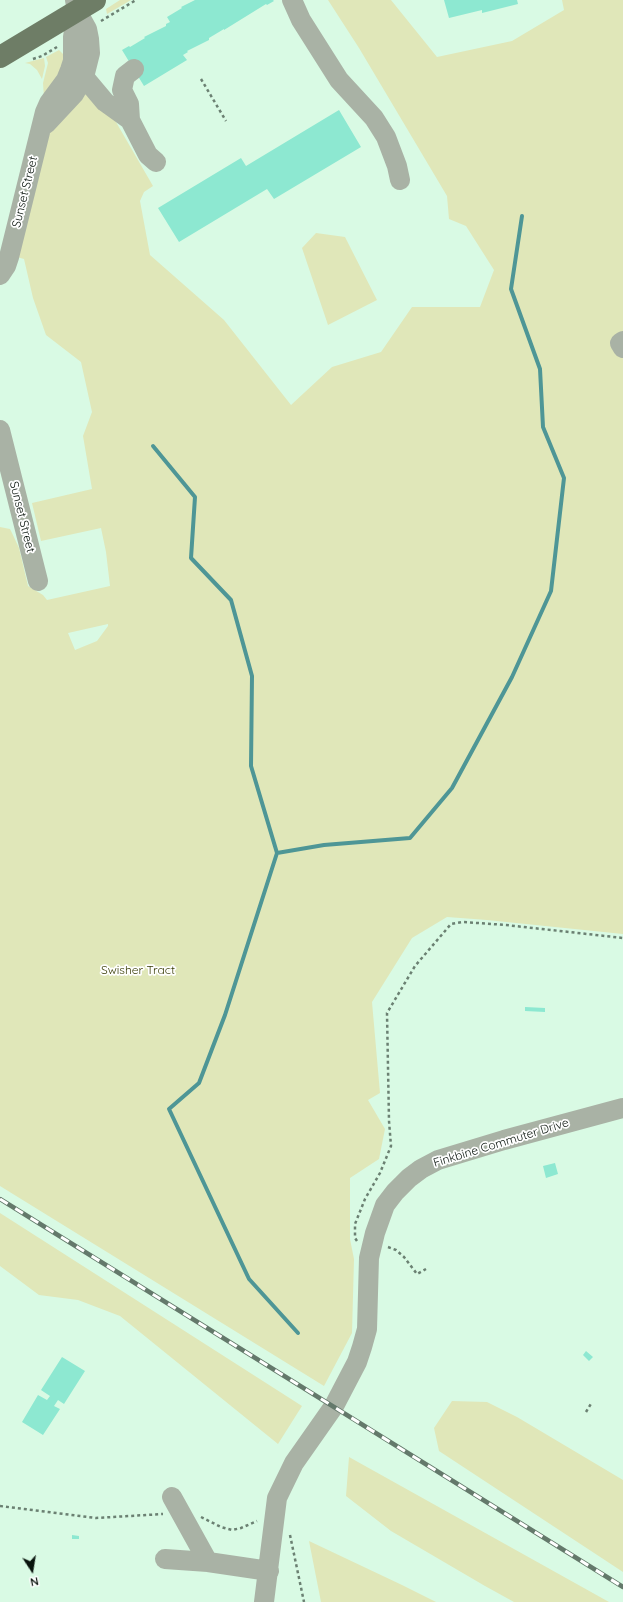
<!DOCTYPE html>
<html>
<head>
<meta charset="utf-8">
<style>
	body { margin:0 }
	#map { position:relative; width:623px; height:1602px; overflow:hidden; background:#d9fae4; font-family:Quicksand,sans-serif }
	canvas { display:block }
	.north { position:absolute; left:12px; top:1550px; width:40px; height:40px; -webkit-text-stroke:3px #fff; paint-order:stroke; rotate:168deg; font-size:11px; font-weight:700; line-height:16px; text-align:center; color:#09140d }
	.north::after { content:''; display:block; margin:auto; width:14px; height:18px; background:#09140d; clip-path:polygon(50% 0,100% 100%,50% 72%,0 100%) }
</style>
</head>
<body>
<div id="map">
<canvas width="623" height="1602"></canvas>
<div class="north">N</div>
</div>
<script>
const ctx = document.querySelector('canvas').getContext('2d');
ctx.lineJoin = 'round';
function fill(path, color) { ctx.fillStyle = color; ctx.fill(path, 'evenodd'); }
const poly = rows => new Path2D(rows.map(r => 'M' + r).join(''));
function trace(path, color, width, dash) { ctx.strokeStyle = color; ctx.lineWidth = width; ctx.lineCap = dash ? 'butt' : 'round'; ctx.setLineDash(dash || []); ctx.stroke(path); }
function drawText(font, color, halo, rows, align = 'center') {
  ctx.font = font + ' Quicksand,sans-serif'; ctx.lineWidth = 3.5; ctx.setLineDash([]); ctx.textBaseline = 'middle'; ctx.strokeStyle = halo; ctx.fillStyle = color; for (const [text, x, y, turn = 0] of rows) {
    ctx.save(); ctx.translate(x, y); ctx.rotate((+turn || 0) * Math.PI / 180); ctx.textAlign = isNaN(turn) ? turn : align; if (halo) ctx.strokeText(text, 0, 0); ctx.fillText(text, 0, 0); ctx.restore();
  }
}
fill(poly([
	[120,0,131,0,107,14,106,9],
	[328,0,391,0,437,57,512,41,564,10,562,0,623,0,623,934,487,920,447,917,412,938,372,1002,380,1093,368,1100,385,1129,379,1159,350,1178,350,1239,354,1259,352,1333,324,1386,0,1186,0,527,10,529,12,533,19,548,28,586,43,595,47,600,110,586,106,552,101,528,41,541,32,503,92,489,83,436,92,412,81,362,46,335,33,298,24,259,17,257,49,133,84,86,116,122,153,186,144,192,140,201,150,255,224,320,291,405,332,367,381,352,412,307,480,307,494,270,466,226,449,219,447,196,359,48],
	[108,624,108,626,97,641,75,650,68,633],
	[59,50,63,54,66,61,44,98,43,83,48,63,46,57],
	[44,58,45,66,42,79,37,70,30,64,25,63],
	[316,233,345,237,377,300,328,325,302,248],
	[0,1213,302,1406,278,1444,120,1316,78,1300,39,1295,0,1266],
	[452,1401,487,1402,517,1417,623,1480,623,1572,439,1451,434,1428],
	[349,1457,609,1602,514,1602,485,1586,391,1531,346,1496],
	[309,1541,402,1585,436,1602,321,1602]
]), '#e0e7b9');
trace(poly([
	[153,446,195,497,191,558,231,600,252,676,251,766,277,853],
	[298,1333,249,1279,169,1109,199,1083,225,1015,277,853,324,845,410,838,452,788,512,677,551,591,564,478,543,427,540,369,511,289,522,216]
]), '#4e9696', 4);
fill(poly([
	[195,0,273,0,274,1,267,5,266,4,224,30,224,29,209,38,209,40,187,51,188,52,183,55,187,60,144,86,122,50,129,46,130,47,145,38,144,37,166,26,166,24,170,22,167,17,182,8,181,7],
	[444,0,517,0,518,4,482,13,482,10,449,18],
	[339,110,361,147,274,199,267,189,179,242,158,208,241,158,246,166],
	[525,1007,545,1008,545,1012,525,1011],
	[555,1163,558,1174,546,1178,543,1166],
	[586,1351,593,1357,589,1361,583,1355],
	[62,1357,85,1371,64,1404,58,1400,54,1406,60,1409,43,1435,22,1422,38,1395,47,1400,50,1396,41,1390],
	[72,1535,79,1536,79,1539,72,1539]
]), '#8de8d1');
trace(poly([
	[101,21,136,0],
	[33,59,42,56,57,47],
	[201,79,226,121],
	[357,1241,355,1238,355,1224,365,1199,380,1173,391,1146,389,1121,387,1013,415,966,451,924,463,922,506,925,623,938],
	[388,1247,396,1250,404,1257,417,1274,426,1269],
	[586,1412,592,1402],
	[0,1506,96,1518,163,1514],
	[201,1517,221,1527,232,1530,241,1528,257,1521],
	[290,1535,304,1602]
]), '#6b8072', 2.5, [3, 3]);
trace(poly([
	[292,0,301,20,339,80,374,118,386,137,397,166,400,180],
	[84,77,105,102,130,120,148,155,156,162],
	[130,120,129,104,122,90,125,76,134,69],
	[46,124,74,94,84,77,90,53,89,39,87,29,77,11],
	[0,275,6,266,9,257,45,112,49,103,66,80,70,70,73,61,73,37,77,11,75,0],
	[623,341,620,343,623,348],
	[0,430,38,581],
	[172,1497,208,1562],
	[165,1559,208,1562,269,1571],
	[264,1602,277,1498,294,1463,334,1406,357,1362,362,1347,367,1329,369,1258,375,1233,385,1205,395,1192,409,1178,421,1169,438,1160,504,1140,623,1108]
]), '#a9b2a5', 20);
trace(poly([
	[0,57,95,0]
]), '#6e7d66', 22);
const rail = poly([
	[0,1199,623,1587]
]);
trace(rail, '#64796b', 4.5);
trace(rail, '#fff', 3, [9]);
drawText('12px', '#09140d', '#fff', [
	["Sunset Street",25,192,-76],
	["Sunset Street",22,517,76],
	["Finkbine Commuter Drive",501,1143,-17]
]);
drawText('12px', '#363a02', '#fff', [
	["Swisher Tract",138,970]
]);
</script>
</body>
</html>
